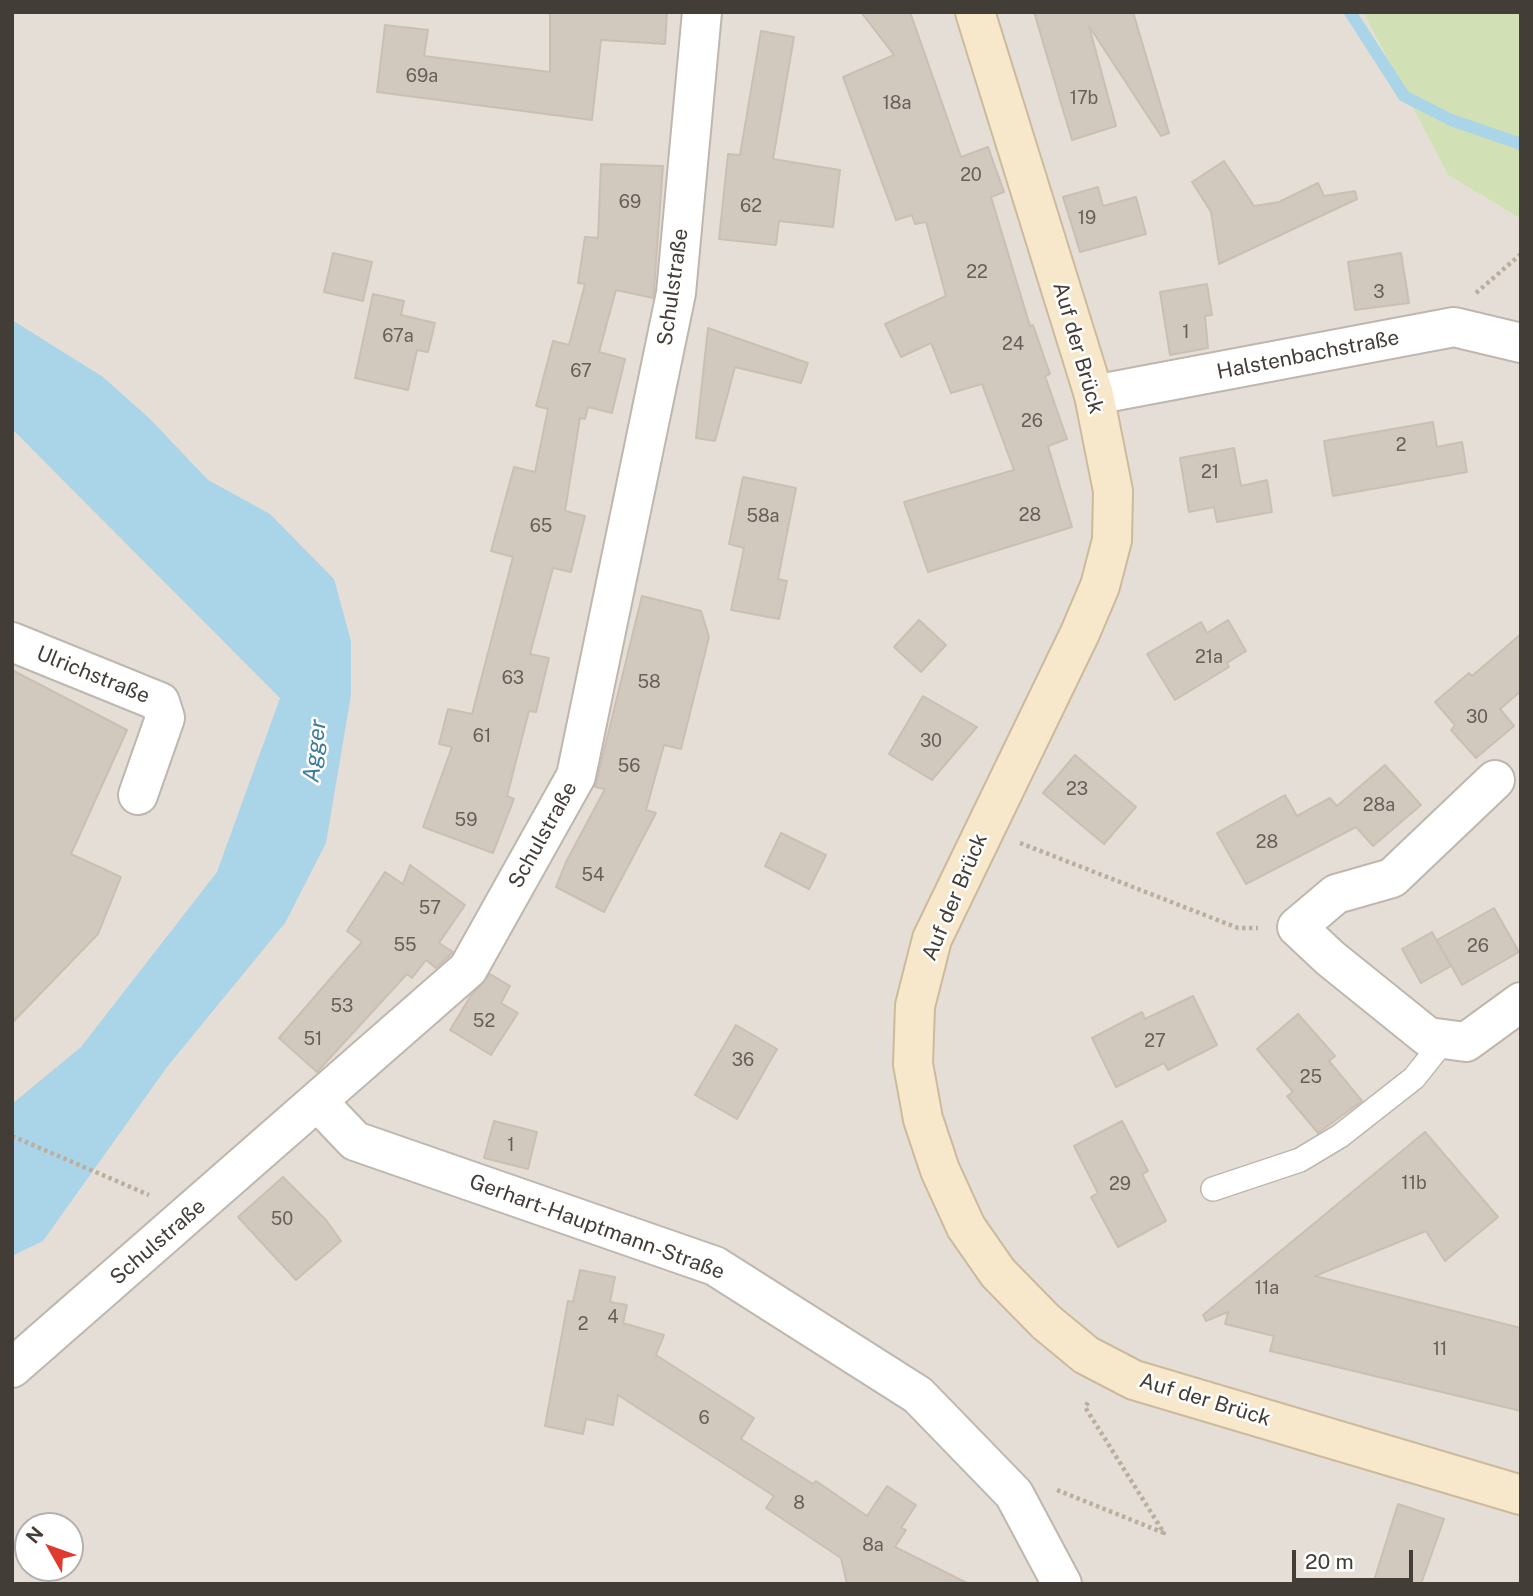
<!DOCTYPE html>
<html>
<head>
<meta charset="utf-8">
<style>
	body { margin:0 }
	#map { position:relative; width:1533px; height:1596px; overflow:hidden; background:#f1ede7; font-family:"Public Sans",sans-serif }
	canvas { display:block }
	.frame { position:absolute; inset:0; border:14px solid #433d37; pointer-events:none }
	.north { position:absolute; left:14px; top:1512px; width:70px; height:70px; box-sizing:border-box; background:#fff; border:2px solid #b4b1af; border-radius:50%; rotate:310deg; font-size:19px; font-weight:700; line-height:28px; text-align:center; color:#433d37 }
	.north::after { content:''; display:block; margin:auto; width:24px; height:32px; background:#df3a30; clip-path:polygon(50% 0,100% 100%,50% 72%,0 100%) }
	.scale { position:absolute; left:1292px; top:1550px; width:121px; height:32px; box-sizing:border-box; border:4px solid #433d37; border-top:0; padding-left:9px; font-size:21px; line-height:24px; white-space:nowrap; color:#433d37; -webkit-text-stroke:5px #fff; paint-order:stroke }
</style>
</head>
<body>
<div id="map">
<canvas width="1533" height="1596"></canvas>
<div class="frame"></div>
<div class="north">N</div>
<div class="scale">20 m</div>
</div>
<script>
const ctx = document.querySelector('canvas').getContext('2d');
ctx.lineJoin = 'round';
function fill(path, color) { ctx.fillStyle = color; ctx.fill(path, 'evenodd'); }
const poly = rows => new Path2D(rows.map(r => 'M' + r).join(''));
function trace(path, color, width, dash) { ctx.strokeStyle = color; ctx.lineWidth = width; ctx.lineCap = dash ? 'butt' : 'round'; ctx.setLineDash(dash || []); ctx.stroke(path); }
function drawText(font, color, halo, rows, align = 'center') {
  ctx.font = font + ' "Public Sans",sans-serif'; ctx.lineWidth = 5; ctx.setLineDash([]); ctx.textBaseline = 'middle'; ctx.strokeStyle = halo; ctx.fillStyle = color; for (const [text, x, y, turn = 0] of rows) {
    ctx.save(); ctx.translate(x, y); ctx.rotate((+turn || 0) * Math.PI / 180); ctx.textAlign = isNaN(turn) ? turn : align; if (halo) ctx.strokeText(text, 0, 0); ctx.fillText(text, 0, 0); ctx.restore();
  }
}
fill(poly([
	[12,12,1363,12,1448,175,1521,219,1521,1584,12,1584],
	[28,1526,70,1526,70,1568,28,1568]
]), '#e5ded6');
fill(poly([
	[1363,12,1521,12,1521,219,1448,175]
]), '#d1e1b5');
fill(poly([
	[12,320,103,377,150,419,208,480,270,514,334,579,351,641,351,695,326,843,285,923,167,1067,43,1241,12,1256,12,1104,81,1047,217,872,280,698,12,429]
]), '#aad4e7');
trace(poly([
	[1350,12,1404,96,1451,120,1521,144]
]), '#aad4e7', 12);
const building = poly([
	[550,12,667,12,665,44,601,40,592,120,377,92,385,25,428,30,424,56,550,72,550,12],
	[861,12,910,12,961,157,988,147,1004,192,991,197,1030,326,1033,325,1050,374,1045,376,1067,439,1048,446,1072,527,928,572,904,502,1014,470,982,384,951,393,931,343,901,357,885,324,946,296,926,222,915,224,912,215,896,220,843,77,894,55,861,12],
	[1034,12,1133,12,1169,133,1161,136,1089,26,1116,126,1072,140,1034,12],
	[761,31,794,37,773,159,840,170,833,227,779,221,776,245,719,239,728,154,740,155,761,31],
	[1224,161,1254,206,1279,202,1318,183,1324,196,1355,191,1357,199,1219,264,1211,212,1192,182,1224,161],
	[601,164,663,166,654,290,653,298,616,290,599,352,625,359,612,413,588,407,585,419,580,418,565,511,585,516,571,572,553,568,530,654,549,658,536,712,529,711,507,796,514,799,493,853,423,827,452,747,439,744,448,709,472,714,513,557,491,551,514,467,535,472,548,409,536,406,553,341,569,345,585,284,578,283,585,237,598,238,601,164],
	[1098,187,1103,206,1136,197,1146,234,1080,252,1063,197,1098,187],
	[333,253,372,262,363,301,324,292,333,253],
	[1401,253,1409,303,1355,310,1348,262,1401,253],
	[1207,284,1212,315,1205,316,1208,348,1170,355,1160,292,1207,284],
	[373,294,404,301,401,315,435,323,428,352,417,350,408,390,355,378,373,294],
	[708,328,808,363,801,383,735,367,715,441,696,438,708,328],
	[1433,422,1437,447,1462,442,1467,472,1333,496,1324,441,1433,422],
	[1234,448,1241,486,1267,480,1272,512,1217,522,1214,507,1189,512,1180,458,1234,448],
	[743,477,796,488,778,579,787,581,779,619,731,610,744,548,729,544,743,477],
	[642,596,701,611,709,637,681,749,664,745,646,810,656,813,604,912,556,887,566,862,605,789,595,787,642,596],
	[919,620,946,645,921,672,894,647,919,620],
	[1228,620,1246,651,1227,663,1229,667,1175,700,1147,654,1201,622,1207,633,1228,620],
	[1521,634,1521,691,1500,709,1514,726,1476,758,1451,730,1455,725,1435,702,1469,673,1472,676,1521,634],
	[12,670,127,730,71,854,121,877,98,934,12,1023,12,670],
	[923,696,977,727,932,780,889,754,923,696],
	[1075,755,1136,807,1104,844,1043,793,1075,755],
	[1385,765,1421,805,1373,846,1356,827,1246,884,1217,833,1285,795,1297,816,1330,798,1337,806,1385,765],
	[781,833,826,855,809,889,765,866,781,833],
	[410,865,465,905,439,943,453,952,436,968,426,960,412,978,407,974,317,1072,279,1038,362,942,347,931,385,872,403,884,410,865],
	[1494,908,1519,952,1462,985,1437,940,1494,908],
	[1432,932,1451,966,1421,983,1402,949,1432,932],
	[490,974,510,986,501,1003,518,1013,491,1055,450,1030,470,997,490,974],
	[1193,996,1217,1045,1168,1070,1164,1063,1116,1087,1092,1038,1142,1012,1145,1019,1193,996],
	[1298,1014,1335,1056,1329,1061,1362,1101,1318,1133,1287,1096,1293,1092,1257,1049,1298,1014],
	[736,1025,777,1049,737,1119,695,1095,736,1025],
	[494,1121,537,1132,528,1169,484,1158,494,1121],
	[1122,1121,1148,1171,1142,1174,1166,1221,1118,1247,1091,1197,1098,1193,1074,1146,1122,1121],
	[1425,1132,1498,1217,1445,1261,1426,1231,1315,1276,1521,1328,1521,1411,1270,1351,1274,1336,1225,1324,1228,1312,1206,1321,1203,1315,1425,1132],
	[283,1177,326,1220,341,1241,296,1280,238,1217,283,1177],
	[580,1270,615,1277,610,1302,627,1305,623,1323,664,1335,656,1355,754,1418,741,1439,813,1484,816,1481,867,1516,887,1486,916,1505,901,1528,906,1530,895,1547,969,1584,847,1584,841,1558,766,1508,774,1496,618,1395,613,1425,586,1419,583,1434,545,1426,568,1301,573,1302,580,1270],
	[1398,1504,1444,1519,1421,1584,1373,1584,1398,1504]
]);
fill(building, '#d1c8be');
trace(building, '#cbbfb2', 2);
const service = poly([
	[1213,1189,1300,1160,1340,1136,1414,1078,1445,1039]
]);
const minor = poly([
	[12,642,160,702,165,718,138,795],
	[1495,780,1392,878,1336,894,1297,927,1330,958,1428,1037,1466,1042,1521,1002],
	[318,1102,355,1141,715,1266,918,1395,1014,1494,1062,1584],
	[12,1368,468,969,576,776,676,293,702,12]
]);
const tertiary = poly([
	[1094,395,1454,327,1521,343]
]);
const secondary = poly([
	[975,12,1094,395,1113,491,1112,540,1100,586,1080,633,932,939,915,1006,913,1064,923,1119,940,1170,966,1227,998,1273,1046,1322,1086,1355,1134,1380,1521,1495]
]);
trace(service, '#bfb7ae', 26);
trace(minor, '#bfb7ae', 42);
trace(tertiary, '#bfb7ae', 42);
trace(secondary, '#cbba9c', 42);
trace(poly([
	[1476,293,1521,254],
	[1020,843,1238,928,1258,928],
	[12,1136,149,1195],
	[1057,1490,1164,1533,1085,1407,1089,1401]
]), '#bcae9e', 4.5, [3.5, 3.5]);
trace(service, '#fff', 23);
trace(minor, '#fff', 38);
trace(tertiary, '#fff', 38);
trace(secondary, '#f8e8cb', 38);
drawText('18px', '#666059', null, [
	["69a",422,76],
	["17b",1084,98],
	["18a",897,103],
	["20",971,175],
	["69",630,202],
	["62",751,206],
	["19",1087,218],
	["22",977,272],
	["3",1379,292],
	["1",1186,332],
	["67a",398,336],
	["24",1013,344],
	["67",581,371],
	["26",1032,421],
	["2",1401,445],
	["21",1210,472],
	["28",1030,515],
	["58a",763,516],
	["65",541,526],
	["21a",1209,657],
	["63",513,678],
	["58",649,682],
	["30",1477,717],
	["61",482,736],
	["30",931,741],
	["56",629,766],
	["23",1077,789],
	["28a",1379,805],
	["59",466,820],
	["28",1267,842],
	["54",593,875],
	["57",430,908],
	["55",405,945],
	["26",1478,946],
	["53",342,1006],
	["52",484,1021],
	["51",313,1039],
	["27",1155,1041],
	["36",743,1060],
	["25",1311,1077],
	["1",511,1145],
	["11b",1414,1183],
	["29",1120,1184],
	["50",282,1219],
	["11a",1267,1288],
	["4",613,1317],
	["2",583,1324],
	["11",1440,1349],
	["6",704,1418],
	["8",799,1503],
	["8a",873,1545]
]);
drawText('21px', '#433d37', '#fff', [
	["Schulstraße",673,287,-82],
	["Auf der Brück",1078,348,74],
	["Halstenbachstraße",1308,355,-11],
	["Ulrichstraße",93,675,22],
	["Schulstraße",543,835,-61],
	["Auf der Brück",955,897,-67],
	["Gerhart-Hauptmann-Straße",597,1227,20],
	["Schulstraße",158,1242,-41],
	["Auf der Brück",1205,1400,17]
]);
drawText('italic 23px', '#3b7b9b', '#fff', [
	["Agger",315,751,-83]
]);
</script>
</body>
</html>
